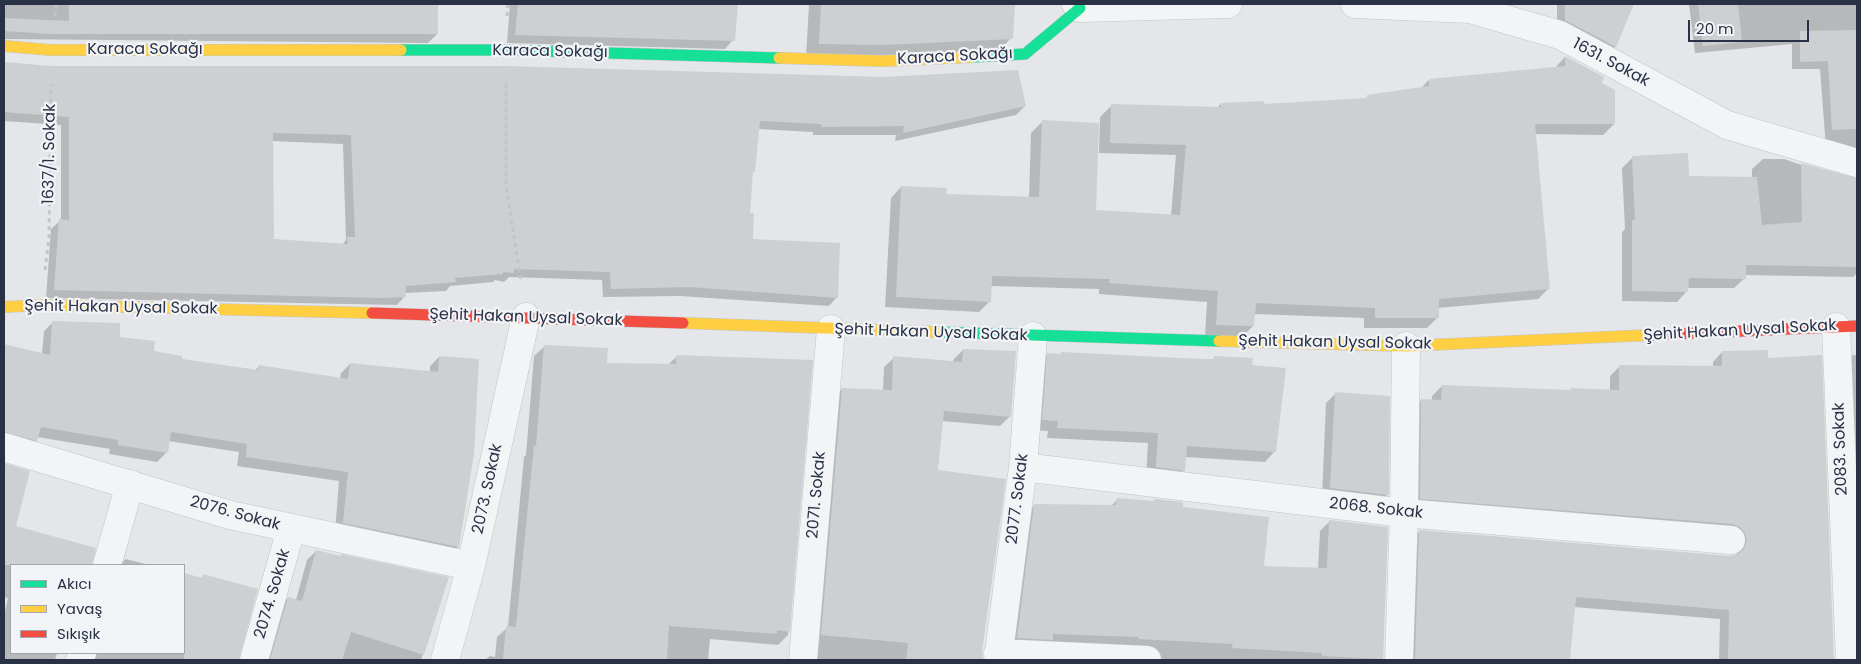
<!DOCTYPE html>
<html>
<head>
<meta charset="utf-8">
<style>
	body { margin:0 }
	#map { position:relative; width:1861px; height:664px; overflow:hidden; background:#e4e6e9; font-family:Poppins,sans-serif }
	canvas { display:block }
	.frame { position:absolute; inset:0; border:5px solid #293144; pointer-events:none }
	.legend { position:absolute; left:10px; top:564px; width:175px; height:90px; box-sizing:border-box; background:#f2f4f8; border:1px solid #a2a6b0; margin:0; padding:6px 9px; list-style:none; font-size:15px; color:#293144 }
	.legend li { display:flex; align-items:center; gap:10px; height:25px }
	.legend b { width:25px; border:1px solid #a2a6b0 }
	.scale { position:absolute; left:1688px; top:20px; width:121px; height:22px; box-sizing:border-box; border:2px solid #293144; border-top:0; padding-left:6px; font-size:15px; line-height:18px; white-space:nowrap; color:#293144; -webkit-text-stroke:4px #f2f4f8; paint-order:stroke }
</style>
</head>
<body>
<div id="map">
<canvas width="1861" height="664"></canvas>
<div class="frame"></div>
<ul class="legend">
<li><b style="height:6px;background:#16e098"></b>Akıcı</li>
<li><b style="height:6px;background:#ffcf43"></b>Yavaş</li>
<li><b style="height:6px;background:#f24e42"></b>Sıkışık</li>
</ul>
<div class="scale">20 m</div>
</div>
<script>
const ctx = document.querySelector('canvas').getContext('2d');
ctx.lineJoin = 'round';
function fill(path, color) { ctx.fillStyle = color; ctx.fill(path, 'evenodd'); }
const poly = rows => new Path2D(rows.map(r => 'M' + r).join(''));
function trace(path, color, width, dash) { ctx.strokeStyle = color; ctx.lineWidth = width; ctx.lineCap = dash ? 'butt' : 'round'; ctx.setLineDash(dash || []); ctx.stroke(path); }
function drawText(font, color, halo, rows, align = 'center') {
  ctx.font = font + ' Poppins,sans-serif'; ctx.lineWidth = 4.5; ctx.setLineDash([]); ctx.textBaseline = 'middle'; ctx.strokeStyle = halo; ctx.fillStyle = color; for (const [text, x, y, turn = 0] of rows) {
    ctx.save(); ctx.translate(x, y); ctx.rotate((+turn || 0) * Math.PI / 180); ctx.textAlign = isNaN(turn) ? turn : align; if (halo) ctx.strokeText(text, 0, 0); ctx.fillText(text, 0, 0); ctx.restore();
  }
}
fill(poly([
	[4,4,436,4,437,34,428,43,4,39],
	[510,4,737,4,733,40,725,49,507,43],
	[809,4,1013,4,1011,38,998,52,806,57],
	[1557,4,1633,4,1615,47,1607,55,1557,29],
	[1689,4,1857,4,1857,158,1826,148,1820,69,1792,69,1792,44,1695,53],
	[1565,57,1600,83,1614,124,1603,135,1534,134,1549,288,1538,299,1438,308,1438,317,1427,328,1364,328,1364,318,1254,314,1253,326,1242,337,1205,336,1207,302,1099,294,1099,289,991,286,990,301,979,312,885,307,891,198,901,187,945,195,1029,198,1031,133,1042,122,1095,211,1171,216,1176,155,1099,153,1100,117,1111,106,1217,108,1221,104,1262,105,1365,99,1368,96,1420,89,1429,80,1555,68],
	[4,63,51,67,1025,106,1016,115,895,141,896,135,813,135,813,132,758,129,752,173,749,214,752,240,837,297,829,306,680,296,603,297,602,280,509,277,504,282,495,280,493,282,450,286,446,291,405,293,405,296,397,305,46,298,51,229,61,220,61,125,4,121],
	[272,141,343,144,346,240,342,245,272,240],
	[1633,157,1688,177,1752,179,1752,169,1763,159,1784,159,1857,184,1857,273,1853,277,1745,275,1745,278,1734,288,1687,288,1687,291,1677,302,1622,301,1622,232,1625,229,1622,168],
	[53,322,118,338,153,352,180,360,255,371,259,366,340,379,341,373,350,364,430,373,430,366,439,357,473,454,458,547,448,556,335,532,339,481,237,466,239,452,168,441,166,453,157,462,109,454,110,449,37,437,36,440,27,449,4,442,4,345,42,354,44,331],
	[544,347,606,364,667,366,677,356,811,361,788,635,778,645,710,639,708,660,652,660,654,634,577,647,576,660,485,660,490,656,495,657,497,637,508,627,524,457,526,455,534,356],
	[1857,349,1857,660,1844,365,1853,355,1857,355],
	[963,350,1010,416,1000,426,942,421,937,472,981,652,982,660,810,660,832,399,842,389,883,391,884,367,894,358,953,363,953,360],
	[1722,352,1767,359,1820,357,1833,660,1719,660,1720,619,1574,607,1569,660,1406,660,1410,541,1420,531,1730,557,1736,556,1737,551,1411,508,1412,410,1421,400,1432,401,1432,396,1442,386,1570,391,1610,391,1610,376,1620,366,1713,367,1713,362],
	[1048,354,1212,360,1214,358,1251,367,1275,451,1265,462,1185,457,1184,470,1174,481,1146,477,1148,443,1047,438,1048,431,1032,430,1037,365],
	[1335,394,1389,398,1387,495,1378,504,1322,497,1326,403],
	[4,464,28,472,15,526,94,550,91,565,11,565,11,653,60,653,57,653,55,660,4,660,4,615,8,598,4,597],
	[1117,500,1152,502,1155,500,1181,508,1262,567,1318,569,1320,531,1330,521,1387,528,1382,660,1149,660,1007,648,1025,515,1035,505,1111,506],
	[316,551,340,557,341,556,448,578,421,660,264,660,279,608,288,598,296,600,307,560],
	[126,559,149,565,119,565],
	[184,575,200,579,204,576,238,656,238,660,88,660,85,653,184,653]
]), '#0003');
fill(poly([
	[69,4,438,4,438,34,52,34,4,31,4,18,69,21],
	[518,4,738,4,735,41,515,35],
	[821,4,1015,4,1013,39,883,45,819,44],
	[1565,4,1634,4,1616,47,1565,20],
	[1698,4,1738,4,1742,42,1703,46],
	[1857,30,1857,129,1832,130,1828,61,1800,62,1800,31],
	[1565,56,1604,77,1602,83,1615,90,1615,124,1535,124,1550,289,1439,299,1439,318,1375,318,1375,308,1256,303,1254,326,1216,325,1218,291,1109,283,1110,279,992,276,991,302,896,297,901,186,947,188,946,194,1039,197,1042,120,1099,123,1096,210,1180,215,1186,145,1110,143,1111,104,1221,107,1221,103,1264,101,1264,104,1367,98,1367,95,1429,86,1429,79,1565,66],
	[4,62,51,66,506,66,883,77,1018,70,1026,106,903,133,904,126,822,127,821,124,760,121,755,172,753,172,750,213,754,213,753,239,840,243,838,298,690,287,611,289,610,272,514,269,514,273,503,272,503,274,455,278,456,282,406,286,406,297,380,298,54,290,59,219,69,220,69,117,4,112],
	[273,133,351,135,355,237,347,237,348,244,274,239],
	[1688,153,1689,176,1757,177,1762,225,1802,222,1801,163,1857,178,1857,267,1746,265,1746,279,1689,278,1688,292,1632,291,1632,220,1635,220,1632,156],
	[52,321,120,323,120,337,155,341,154,351,182,356,182,359,258,370,259,365,348,379,350,363,438,372,439,356,479,359,474,454,459,547,343,523,348,472,246,457,247,444,171,432,168,453,118,445,118,440,41,427,37,441,4,432,4,344,50,355],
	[544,345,608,348,607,363,676,364,676,355,813,360,790,632,777,630,777,634,669,626,667,660,503,660,506,626,516,627,534,445,536,446],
	[963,349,1016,351,1011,417,944,411,938,470,1006,479,982,652,983,660,906,660,908,643,821,635,842,388,892,390,893,356,962,362],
	[1768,350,1768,358,1822,355,1834,660,1728,660,1729,610,1576,597,1570,660,1415,660,1419,530,1730,556,1737,554,1744,549,1747,541,1745,533,1740,527,1732,524,1420,499,1421,399,1441,400,1442,385,1571,390,1571,388,1619,390,1619,365,1722,366,1722,351],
	[1061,352,1201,359,1214,359,1214,356,1253,358,1252,365,1286,368,1276,452,1187,446,1185,471,1156,467,1158,433,1057,428,1058,421,1042,420,1047,353,1061,354],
	[1335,392,1390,396,1389,495,1330,488],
	[4,463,30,471,16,526,96,548,92,565,4,565],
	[1117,498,1154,501,1154,499,1183,502,1183,507,1269,517,1264,566,1327,568,1329,520,1388,527,1383,659,1322,656,1322,653,1232,648,1233,644,1138,639,1138,637,1053,634,1053,640,1017,638,1034,504,1116,505],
	[316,550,341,556,341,554,449,577,424,655,351,632,342,660,270,660,288,597,302,601],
	[184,573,202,578,203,574,258,589,239,660,184,660]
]), '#cecfd3');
const street = poly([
	[1076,4,1080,8,1228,4],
	[1355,4,1470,9,1560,35,1727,125,1857,163],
	[1836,327,1850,660],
	[4,447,230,515,471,566],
	[1023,467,1404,513,1731,540],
	[107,565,130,484],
	[998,653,1147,660],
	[80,660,82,653],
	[254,660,291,529],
	[445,660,471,566,526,317],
	[803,660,831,329],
	[998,660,1023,467,1033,336],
	[1399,660,1404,513,1406,346]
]);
const fast = poly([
	[401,50,506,50,779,58],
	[972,57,1025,54,1080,8],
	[938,332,1219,341]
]);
const slow = poly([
	[4,46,51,50,401,50],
	[779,58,883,61,972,57],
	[4,307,41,305,372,313],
	[683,323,938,332],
	[1219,341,1406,346,1651,335]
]);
const jam = poly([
	[372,313,683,323],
	[1651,335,1857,326]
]);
trace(street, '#c2c4c7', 29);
trace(fast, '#c2c4c7', 12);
trace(slow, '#c2c4c7', 12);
trace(jam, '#c2c4c7', 12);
trace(poly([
	[55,16,56,4],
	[507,16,508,4],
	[506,84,506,185,521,282],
	[45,270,49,238,51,84]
]), '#c3c4c9', 3, [4, 4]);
trace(street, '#f3f4f6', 28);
trace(fast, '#16e098', 11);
trace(slow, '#ffcf43', 11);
trace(jam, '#f24e42', 11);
drawText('16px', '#293144', '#f2f4f8', [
	["Karaca Sokağı",145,50],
	["Karaca Sokağı",550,52,1],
	["Karaca Sokağı",955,57,-3],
	["1631. Sokak",1611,63,28],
	["1637/1. Sokak",50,154,-89],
	["Şehit Hakan Uysal Sokak",121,308,1],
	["Şehit Hakan Uysal Sokak",526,318,2],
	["Şehit Hakan Uysal Sokak",1740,331,-3],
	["Şehit Hakan Uysal Sokak",931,333,2],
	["Şehit Hakan Uysal Sokak",1335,343,1],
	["2083. Sokak",1841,449,-92],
	["2073. Sokak",488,489,-78],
	["2071. Sokak",817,495,-85],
	["2077. Sokak",1018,499,-83],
	["2068. Sokak",1376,509,6],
	["2076. Sokak",235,514,15],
	["2074. Sokak",273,594,-74]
]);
</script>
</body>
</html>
